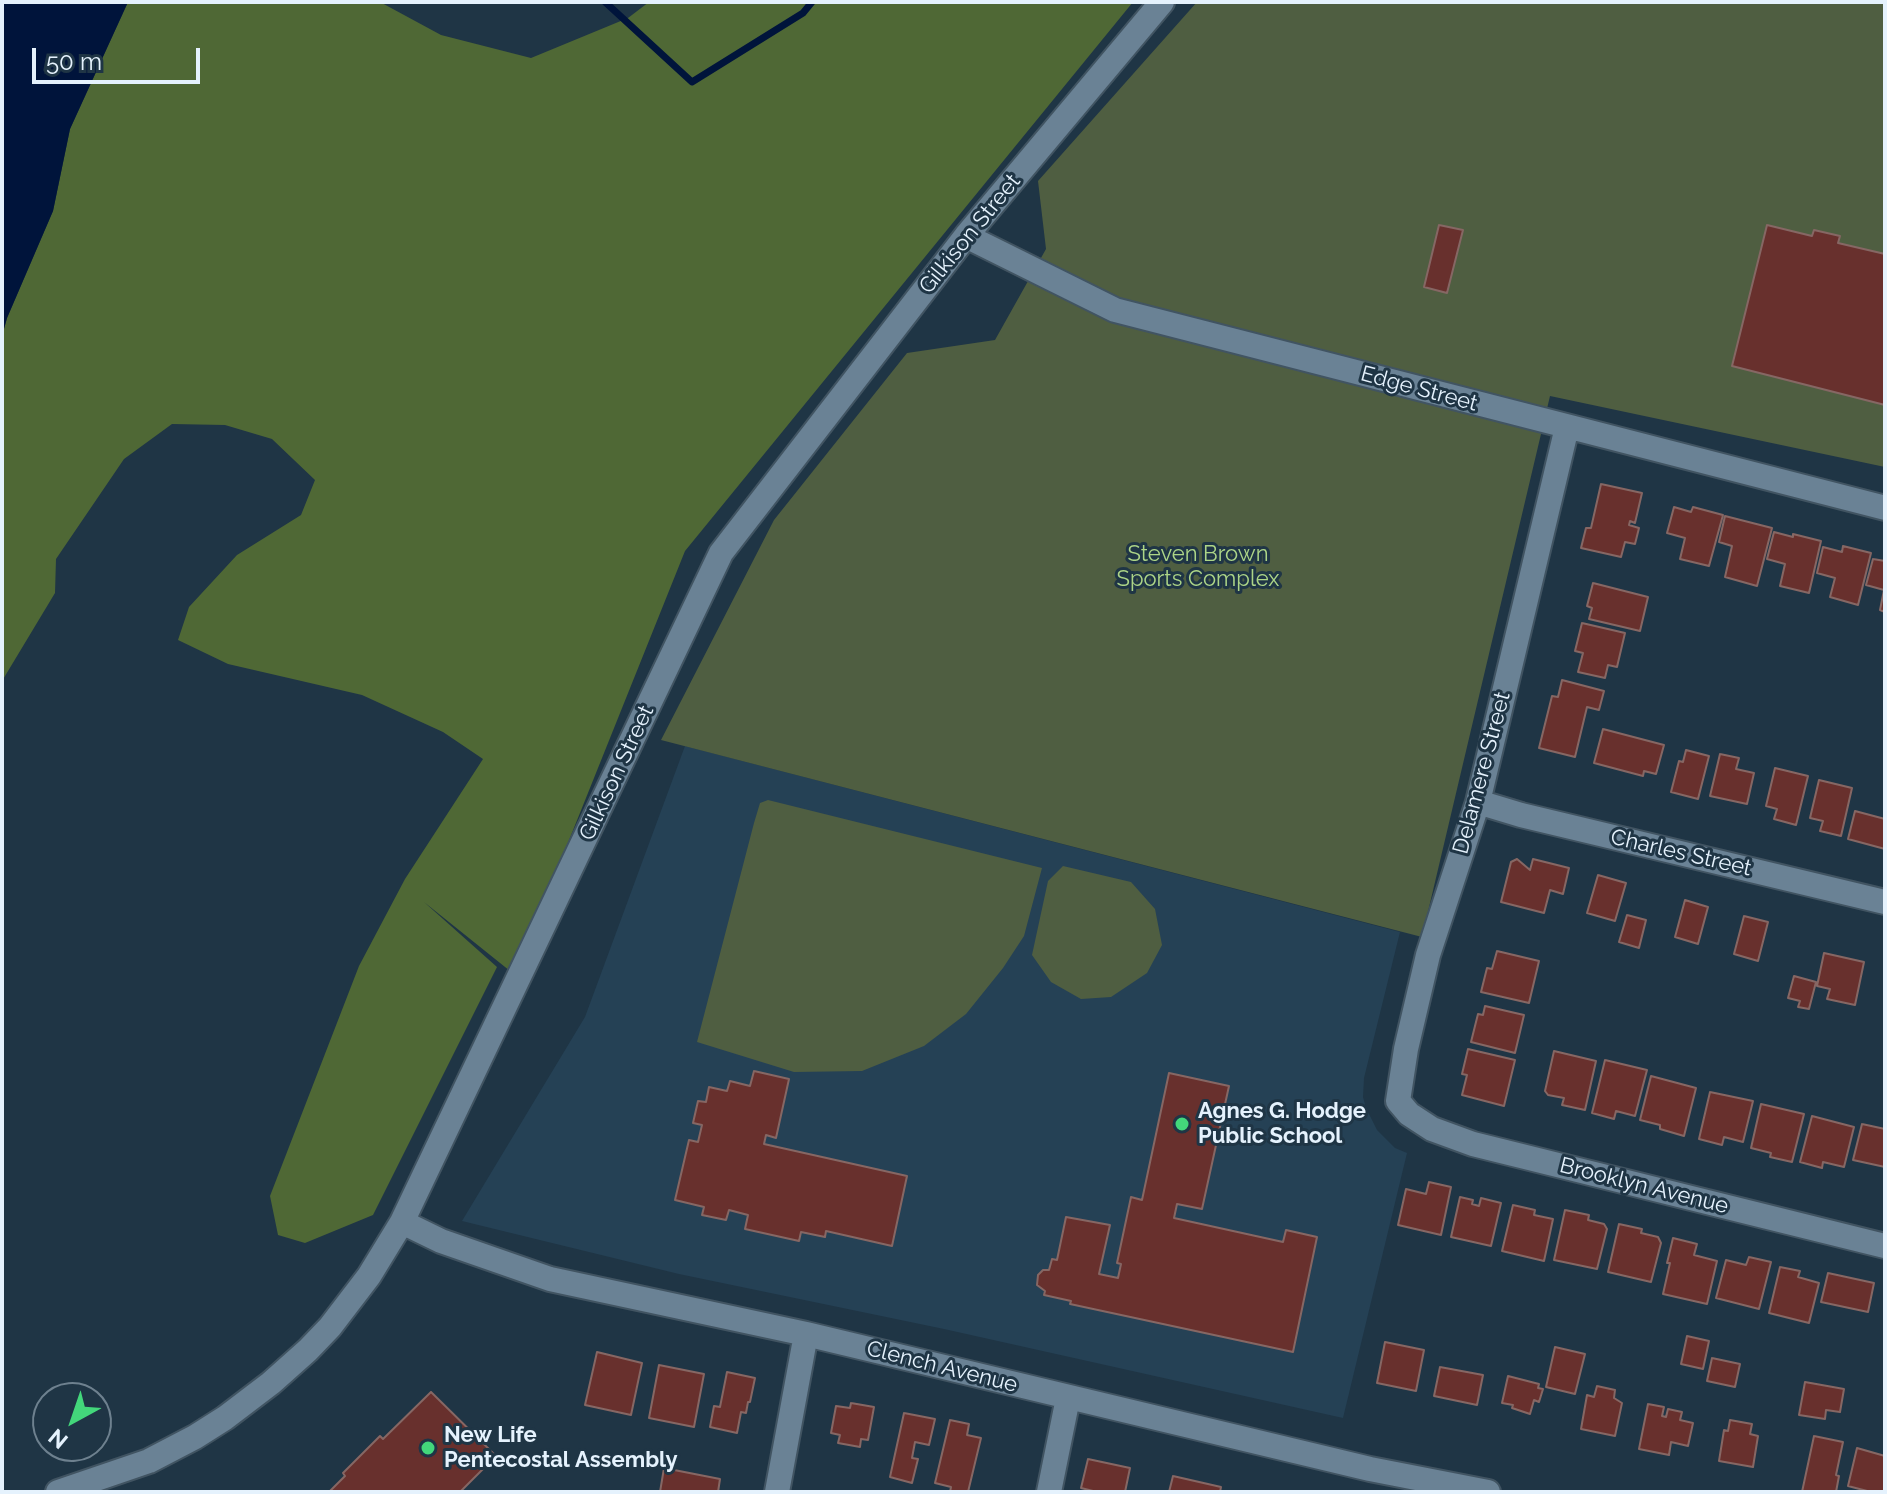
<!DOCTYPE html>
<html>
<head>
<meta charset="utf-8">
<style>
	body { margin:0 }
	#map { position:relative; width:1887px; height:1494px; overflow:hidden; background:#1f3545; font-family:Raleway,sans-serif }
	canvas { display:block }
	.frame { position:absolute; inset:0; border:4px solid #e5f2fd; pointer-events:none }
	.north { position:absolute; left:32px; top:1382px; width:80px; height:80px; box-sizing:border-box; background:#1f3545; border:2px solid #6e818f; border-radius:50%; rotate:220deg; font-size:22px; font-weight:700; line-height:32px; text-align:center; color:#e5f2fd }
	.north::after { content:''; display:block; margin:auto; width:28px; height:36px; background:#43d77b; clip-path:polygon(50% 0,100% 100%,50% 72%,0 100%) }
	.scale { position:absolute; left:32px; top:48px; width:168px; height:36px; box-sizing:border-box; border:4px solid #e5f2fd; border-top:0; padding-left:10px; font-size:24px; line-height:28px; white-space:nowrap; color:#e5f2fd; -webkit-text-stroke:6px #1f3545; paint-order:stroke }
</style>
</head>
<body>
<div id="map">
<canvas width="1887" height="1494"></canvas>
<div class="frame"></div>
<div class="north">N</div>
<div class="scale">50 m</div>
</div>
<script>
const ctx = document.querySelector('canvas').getContext('2d');
ctx.lineJoin = 'round';
function fill(path, color) { ctx.fillStyle = color; ctx.fill(path, 'evenodd'); }
const poly = rows => new Path2D(rows.map(r => 'M' + r).join(''));
function trace(path, color, width, dash) { ctx.strokeStyle = color; ctx.lineWidth = width; ctx.lineCap = dash ? 'butt' : 'round'; ctx.setLineDash(dash || []); ctx.stroke(path); }
function drawText(font, color, halo, rows, align = 'center') {
  ctx.font = font + ' Raleway,sans-serif'; ctx.lineWidth = 6; ctx.setLineDash([]); ctx.textBaseline = 'middle'; ctx.strokeStyle = halo; ctx.fillStyle = color; for (const [text, x, y, turn = 0] of rows) {
    ctx.save(); ctx.translate(x, y); ctx.rotate((+turn || 0) * Math.PI / 180); ctx.textAlign = isNaN(turn) ? turn : align; if (halo) ctx.strokeText(text, 0, 0); ctx.fillText(text, 0, 0); ctx.restore();
  }
}
fill(poly([
	[685,746,1400,932,1364,1078,1363,1097,1366,1108,1377,1130,1395,1148,1407,1153,1343,1418,944,1329,679,1274,462,1221,585,1017]
]), '#254155');
fill(poly([
	[1197,2,1885,2,1885,467,1550,396,1422,937,661,740,774,520,907,353,995,340,1046,249,1038,181],
	[768,800,1042,868,1024,936,1003,968,966,1014,924,1046,862,1071,794,1072,697,1042,754,823,760,803],
	[1063,866,1131,882,1155,909,1162,945,1147,973,1111,997,1081,999,1051,982,1032,955,1048,881]
]), '#4f5e41');
fill(poly([
	[128,2,380,2,441,35,531,58,628,18,649,2,1133,2,685,551,515,975,424,902,497,967,373,1215,305,1243,278,1235,270,1196,359,966,405,879,483,759,443,732,362,695,228,664,178,640,189,607,237,555,301,515,315,480,272,439,225,425,172,424,124,459,56,559,55,593,2,681,2,336,7,318,53,211,70,129]
]), '#4f6835');
fill(poly([
	[2,2,128,2,70,129,53,211,7,318,2,336]
]), '#00143b');
trace(poly([
	[605,2,692,82,803,13,812,2]
]), '#00143b', 7);
const building = poly([
	[1439,225,1463,230,1447,293,1424,287,1439,225],
	[1767,225,1812,236,1814,230,1840,236,1838,243,1885,254,1885,405,1732,366,1767,225],
	[1601,484,1642,493,1635,523,1630,521,1629,525,1639,528,1635,544,1625,542,1621,557,1581,548,1586,528,1591,528,1601,484],
	[1674,507,1691,512,1693,507,1723,515,1709,566,1680,559,1685,538,1667,533,1674,507],
	[1725,516,1772,528,1757,586,1725,577,1732,546,1719,542,1725,516],
	[1774,532,1793,537,1793,534,1821,541,1809,593,1780,586,1785,564,1767,559,1774,532],
	[1843,546,1871,553,1858,605,1830,597,1835,578,1817,573,1823,547,1842,552,1843,546],
	[1873,559,1885,561,1885,612,1880,610,1884,590,1866,585,1873,559],
	[1593,583,1648,597,1640,631,1589,619,1592,608,1587,606,1593,583],
	[1582,623,1625,633,1617,667,1608,665,1605,678,1578,672,1583,653,1575,651,1582,623],
	[1562,680,1604,691,1599,710,1587,707,1575,757,1539,748,1552,696,1558,697,1562,680],
	[1603,729,1664,745,1656,774,1644,771,1643,776,1594,763,1603,729],
	[1686,750,1709,756,1698,799,1671,792,1679,761,1683,762,1686,750],
	[1720,754,1739,758,1736,769,1754,773,1747,804,1710,796,1720,754],
	[1775,768,1808,776,1796,825,1774,819,1777,809,1766,806,1775,768],
	[1819,780,1852,788,1841,836,1820,831,1823,821,1810,818,1819,780],
	[1855,811,1885,819,1885,849,1848,839,1855,811],
	[1517,859,1530,870,1533,859,1569,868,1563,894,1550,890,1544,913,1501,902,1511,862,1517,859],
	[1598,875,1626,883,1615,921,1587,913,1598,875],
	[1685,900,1708,907,1698,944,1675,937,1685,900],
	[1627,915,1646,920,1639,948,1619,942,1627,915],
	[1744,916,1768,922,1758,961,1734,954,1744,916],
	[1497,951,1539,961,1529,1003,1481,992,1487,968,1492,969,1497,951],
	[1824,953,1864,962,1855,1005,1827,999,1830,989,1817,986,1824,953],
	[1794,976,1816,982,1809,1009,1798,1007,1800,1001,1788,998,1794,976],
	[1485,1006,1524,1015,1515,1053,1471,1042,1478,1014,1483,1015,1485,1006],
	[1468,1049,1515,1060,1504,1106,1462,1095,1467,1075,1462,1074,1468,1049],
	[1554,1051,1596,1061,1585,1110,1562,1105,1564,1098,1548,1095,1545,1091,1554,1051],
	[1605,1060,1647,1070,1635,1116,1616,1111,1614,1119,1592,1113,1605,1060],
	[754,1071,789,1079,776,1138,766,1135,764,1144,907,1176,892,1246,826,1231,825,1237,801,1232,799,1241,745,1229,748,1215,729,1210,726,1220,702,1215,704,1207,675,1200,689,1140,698,1142,702,1125,693,1123,698,1101,706,1102,709,1087,727,1091,730,1081,750,1086,754,1071],
	[1169,1073,1229,1086,1202,1209,1177,1204,1174,1218,1283,1242,1286,1230,1317,1237,1293,1352,1070,1304,1071,1301,1044,1295,1045,1291,1037,1285,1038,1275,1043,1270,1049,1270,1052,1259,1057,1260,1066,1217,1110,1225,1099,1274,1118,1278,1121,1264,1117,1263,1131,1197,1142,1200,1169,1073],
	[1651,1076,1696,1088,1684,1136,1660,1129,1660,1125,1640,1120,1651,1076],
	[1710,1092,1753,1101,1743,1142,1724,1137,1722,1145,1699,1139,1710,1092],
	[1761,1104,1804,1114,1792,1162,1770,1157,1771,1153,1751,1148,1761,1104],
	[1812,1116,1854,1127,1844,1167,1823,1162,1822,1168,1800,1162,1812,1116],
	[1862,1124,1885,1129,1885,1167,1853,1160,1862,1124],
	[1429,1182,1451,1187,1441,1235,1398,1225,1406,1189,1426,1194,1429,1182],
	[1460,1197,1473,1200,1472,1204,1479,1206,1481,1198,1501,1203,1491,1246,1451,1237,1460,1197],
	[1513,1205,1535,1210,1534,1215,1553,1219,1544,1261,1502,1251,1513,1205],
	[1565,1210,1589,1215,1588,1220,1604,1224,1607,1229,1597,1269,1554,1260,1565,1210],
	[1619,1224,1642,1229,1641,1233,1658,1237,1661,1243,1651,1282,1608,1272,1619,1224],
	[1673,1238,1697,1244,1694,1255,1717,1261,1707,1304,1663,1294,1670,1263,1667,1263,1673,1238],
	[1749,1257,1771,1262,1759,1309,1716,1298,1726,1260,1746,1265,1749,1257],
	[1780,1267,1800,1271,1798,1277,1819,1283,1809,1323,1769,1313,1780,1267],
	[1828,1273,1874,1283,1868,1312,1821,1302,1828,1273],
	[1687,1336,1709,1341,1703,1369,1681,1364,1687,1336],
	[1385,1342,1424,1350,1416,1391,1377,1383,1385,1342],
	[1555,1347,1585,1354,1575,1394,1546,1387,1555,1347],
	[597,1352,642,1363,631,1415,585,1405,597,1352],
	[1712,1358,1740,1364,1735,1387,1707,1381,1712,1358],
	[659,1365,704,1374,694,1427,649,1418,659,1365],
	[1440,1367,1483,1375,1477,1405,1434,1396,1440,1367],
	[727,1372,755,1378,750,1402,748,1402,746,1413,741,1412,737,1433,710,1427,714,1406,720,1407,727,1372],
	[1508,1376,1539,1384,1538,1388,1543,1389,1539,1402,1534,1400,1530,1414,1512,1408,1513,1405,1502,1403,1508,1376],
	[1805,1382,1844,1389,1840,1412,1826,1410,1825,1419,1799,1415,1805,1382],
	[1597,1386,1615,1390,1614,1398,1622,1403,1615,1436,1581,1429,1587,1395,1594,1397,1597,1386],
	[431,1392,496,1456,460,1492,329,1492,345,1476,343,1473,380,1436,383,1439,431,1392],
	[851,1403,874,1407,868,1440,861,1439,860,1447,838,1443,840,1435,831,1433,836,1406,850,1408,851,1403],
	[1648,1404,1664,1407,1662,1416,1666,1417,1668,1409,1682,1412,1680,1420,1693,1423,1688,1446,1671,1442,1669,1455,1639,1449,1648,1404],
	[904,1413,935,1419,929,1445,915,1442,912,1458,918,1459,912,1483,890,1477,904,1413],
	[950,1420,969,1424,967,1435,981,1438,968,1492,950,1492,951,1487,935,1483,950,1420],
	[1730,1420,1752,1424,1750,1434,1758,1436,1753,1467,1719,1461,1724,1430,1728,1431,1730,1420],
	[1814,1436,1843,1442,1836,1475,1839,1476,1836,1492,1802,1492,1814,1436],
	[1857,1448,1885,1456,1885,1492,1871,1492,1848,1486,1857,1448],
	[1088,1459,1130,1468,1125,1492,1097,1492,1081,1488,1088,1459],
	[664,1468,720,1479,718,1492,660,1492,664,1468],
	[1173,1476,1221,1487,1220,1492,1169,1492,1173,1476]
]);
fill(building, '#68302d');
trace(building, '#866764', 2);
const minor = poly([
	[966,236,1115,310,1885,508],
	[1567,427,1478,802,1428,955,1406,1049,1398,1101,1409,1114,1432,1129,1473,1144,1885,1246],
	[1478,802,1521,815,1885,902],
	[402,1222,441,1241,550,1279,806,1334,1370,1469,1488,1492],
	[58,1492,149,1461,195,1437,225,1418,271,1383,308,1350,330,1327,369,1276,402,1222,721,553,966,236,1162,2],
	[777,1492,806,1334],
	[1049,1492,1068,1398]
]);
trace(minor, '#415462', 28);
trace(minor, '#6a8295', 24);
for (const [x, y, r, color] of [
	[1182,1124,8,"#43d77b"],
	[428,1448,8,"#43d77b"]
]) { const dot = new Path2D(); dot.arc(x, y, r, 0, 2 * Math.PI); ctx.fillStyle = color; ctx.fill(dot); trace(dot, '#1f3545', 3); }
drawText('22px', '#e5f2fd', '#1f3545', [
	["Gilkison Street",970,234,-51],
	["Edge Street",1419,389,15],
	["Gilkison Street",617,773,-65],
	["Delamere Street",1482,773,-75],
	["Charles Street",1681,853,13],
	["Brooklyn Avenue",1644,1186,14],
	["Clench Avenue",942,1367,14]
]);
drawText('22px', '#add587', '#1f3545', [
	["Steven Brown",1198,554],
	["Sports Complex",1198,579]
]);
drawText('bold 22px', '#e5f2fd', '#1f3545', [
	["Agnes G. Hodge",1198,1111],
	["Public School",1198,1136],
	["New Life",444,1435],
	["Pentecostal Assembly",444,1460]
], 'left');
</script>
</body>
</html>
